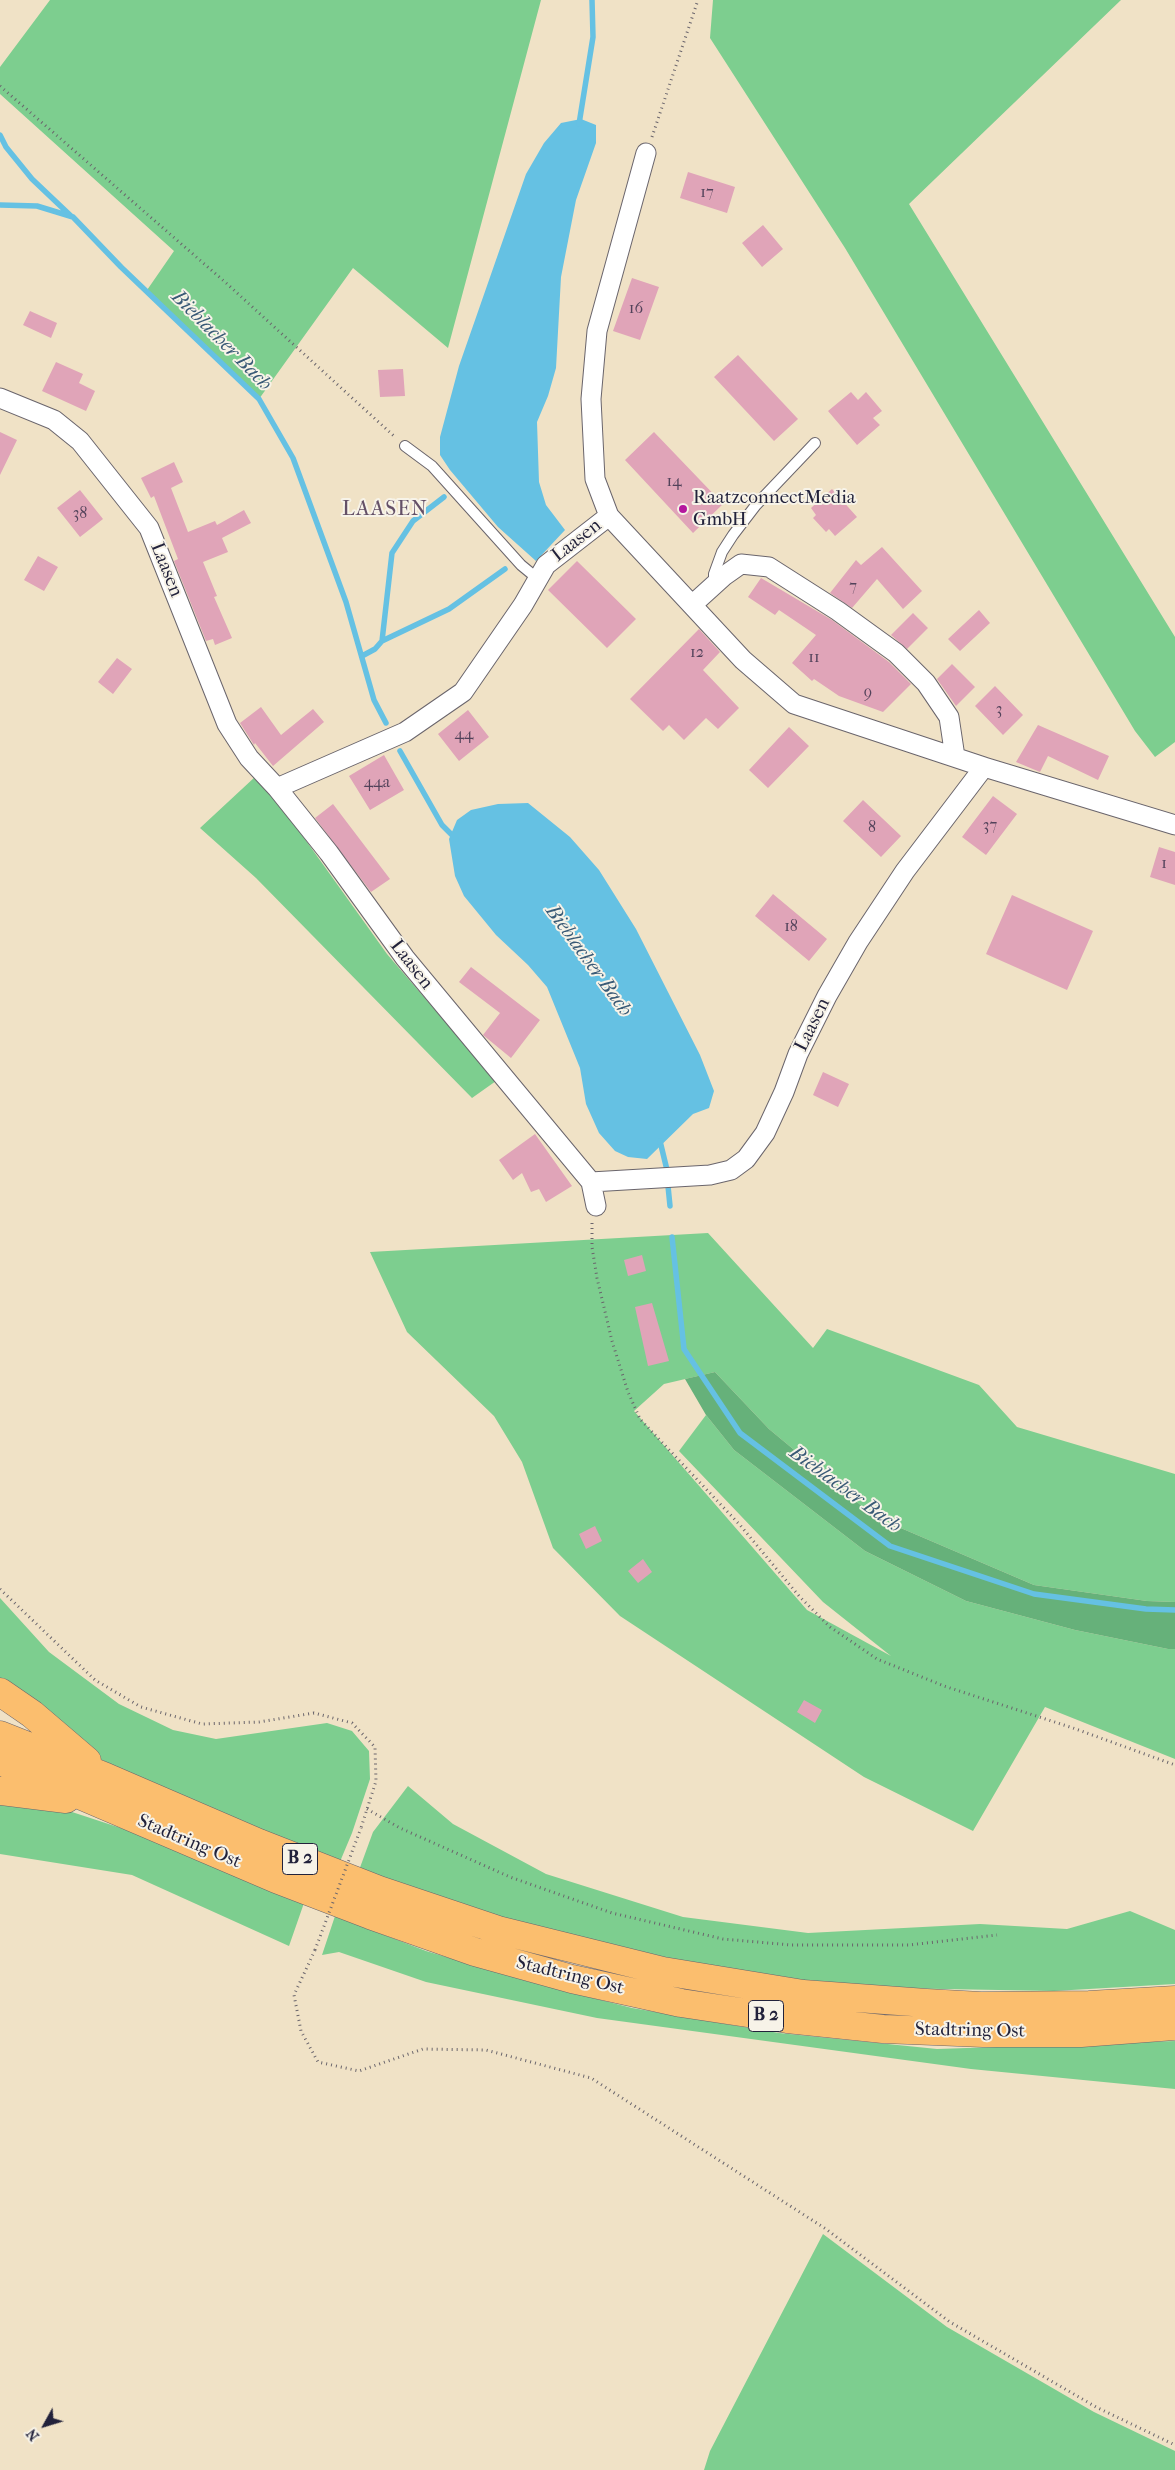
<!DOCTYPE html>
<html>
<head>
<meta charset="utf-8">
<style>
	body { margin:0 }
	#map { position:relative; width:1175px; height:2470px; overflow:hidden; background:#f0e2c6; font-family:"IM FELL French Canon",serif }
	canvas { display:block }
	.north { position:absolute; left:20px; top:2400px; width:50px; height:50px; -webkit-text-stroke:4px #f7f3e8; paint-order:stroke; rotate:231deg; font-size:14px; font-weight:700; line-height:20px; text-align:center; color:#22223b }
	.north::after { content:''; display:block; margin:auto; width:18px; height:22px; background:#22223b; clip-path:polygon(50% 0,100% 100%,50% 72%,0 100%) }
</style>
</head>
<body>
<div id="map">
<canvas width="1175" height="2470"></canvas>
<div class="north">N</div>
</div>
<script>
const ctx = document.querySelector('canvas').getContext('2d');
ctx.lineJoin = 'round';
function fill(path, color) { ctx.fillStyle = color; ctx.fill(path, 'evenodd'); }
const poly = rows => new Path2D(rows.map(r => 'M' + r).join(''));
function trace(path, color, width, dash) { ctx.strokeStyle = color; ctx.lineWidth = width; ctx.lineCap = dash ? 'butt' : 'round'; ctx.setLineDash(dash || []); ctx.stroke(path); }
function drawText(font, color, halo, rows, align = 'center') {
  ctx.font = font + ' "IM FELL French Canon",serif'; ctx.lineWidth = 4; ctx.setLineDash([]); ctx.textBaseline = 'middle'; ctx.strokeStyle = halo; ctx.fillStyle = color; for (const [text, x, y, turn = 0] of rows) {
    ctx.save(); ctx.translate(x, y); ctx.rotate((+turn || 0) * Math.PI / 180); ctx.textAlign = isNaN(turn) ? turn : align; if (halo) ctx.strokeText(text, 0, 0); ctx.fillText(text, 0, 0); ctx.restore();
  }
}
fill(poly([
	[50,0,541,0,448,348,353,268,259,399,145,293,174,251,0,94,0,67],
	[713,0,1121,0,909,204,1175,637,1175,742,1155,757,1135,731,845,248,710,38],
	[256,776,277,800,387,954,496,1081,472,1098,256,878,200,828],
	[708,1233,813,1348,827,1329,979,1385,1017,1427,1175,1474,1175,1602,1147,1601,1034,1585,875,1517,769,1429,715,1372,664,1384,634,1411,807,1610,891,1656,823,1602,679,1451,706,1415,734,1450,865,1551,966,1601,1075,1630,1168,1649,1175,1649,1175,1759,1045,1707,973,1831,864,1777,620,1616,553,1548,522,1462,494,1416,407,1332,370,1252],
	[0,1598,49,1652,119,1704,173,1730,216,1739,327,1723,352,1731,369,1751,370,1779,352,1833,339,1864,139,1780,102,1760,51,1718,0,1683],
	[408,1786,453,1824,546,1874,683,1917,808,1933,980,1924,1067,1929,1130,1911,1175,1930,1175,1984,1054,1991,888,1988,786,1980,649,1960,534,1932,358,1873,373,1832],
	[0,1802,72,1812,139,1834,304,1903,289,1946,132,1875,0,1854],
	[335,1916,426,1951,527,1981,632,2008,779,2033,937,2049,1175,2041,1175,2089,971,2069,597,2018,426,1982,339,1952,322,1955],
	[823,2234,947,2327,1094,2412,1175,2451,1175,2470,704,2470,710,2451]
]), '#7dce8f');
fill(poly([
	[715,1372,769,1429,875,1517,1034,1585,1147,1601,1175,1602,1175,1649,1168,1649,1075,1630,966,1601,865,1551,734,1450,706,1415,685,1379]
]), '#66b17a');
fill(poly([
	[581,119,596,125,596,143,576,200,561,277,556,368,548,396,537,422,539,482,546,505,565,530,536,561,498,527,450,470,440,455,440,437,459,366,526,174,544,143,561,123],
	[528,803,570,837,599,870,636,929,700,1055,714,1091,709,1108,693,1114,647,1159,628,1157,615,1151,599,1133,586,1104,580,1068,547,987,528,965,496,935,464,896,455,876,449,839,457,820,471,810,498,804]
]), '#65c1e3');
trace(poly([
	[579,124,593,37,592,0],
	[0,135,6,147,32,179,71,216],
	[0,205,37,206,73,217,121,267,259,399,293,458,346,602,374,700,386,723],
	[382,641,449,609,505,569],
	[362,656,375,649,382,641,392,553,413,521,444,497],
	[400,751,442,825,456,839],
	[660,1141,667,1170],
	[668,1186,670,1206],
	[672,1237,684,1349,740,1433,890,1546,1034,1594,1146,1609,1175,1610]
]), '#65c1e3', 5.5);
fill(poly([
	[688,172,735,187,727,213,680,198],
	[763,225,783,249,762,267,742,243],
	[632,278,659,287,640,340,613,331],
	[30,311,57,323,51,338,23,325],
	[738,355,798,419,774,441,714,377],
	[56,362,83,374,79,383,95,391,86,411,42,391],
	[403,369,405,396,380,397,378,370],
	[851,392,858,400,866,392,882,411,873,418,880,425,857,445,828,411],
	[0,432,17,440,0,475],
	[654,432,723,504,693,533,625,460],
	[174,462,183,482,171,488,188,532,215,521,217,525,244,510,251,523,222,538,228,552,203,562,217,596,214,597,232,638,215,645,213,639,206,641,174,561,178,559,154,496,151,498,141,478],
	[832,489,857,517,835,536,829,529,826,532,813,518,816,515,811,508],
	[80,490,103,519,80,537,57,508],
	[882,547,922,591,903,609,877,579,852,608,830,593,856,560,861,565],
	[38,556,58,567,44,591,24,580],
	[577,561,636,619,607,648,548,590],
	[761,578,832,620,889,662,911,684,883,712,839,696,814,679,812,681,792,663,816,635,779,610,775,615,748,597],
	[979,610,990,623,960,651,948,639],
	[913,613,928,628,907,649,891,635],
	[699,629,720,652,703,670,739,708,718,729,706,718,684,740,669,725,663,731,630,699],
	[117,658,132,669,113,694,98,682],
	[952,664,975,687,956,706,937,679],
	[995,686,1023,715,1003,735,975,706],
	[261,707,281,735,313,709,324,722,273,766,255,743,254,745,240,723],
	[468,710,489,737,459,761,438,734],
	[1038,725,1109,756,1098,780,1048,756,1040,772,1016,762],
	[789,727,809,746,768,788,749,770],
	[384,755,404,790,370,810,349,776],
	[993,796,1017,814,986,855,962,837],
	[863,800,901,836,881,857,843,821],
	[333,804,390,879,371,892,315,818],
	[1159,847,1175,852,1175,885,1150,877],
	[773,894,827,939,809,961,755,916],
	[1012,895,1093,931,1067,990,986,954],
	[471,967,540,1020,511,1058,483,1035,500,1013,459,982],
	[823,1072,849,1084,838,1107,813,1095],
	[535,1134,572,1186,546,1202,539,1189,531,1192,522,1173,513,1180,499,1160],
	[642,1255,646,1271,628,1276,624,1260],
	[652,1303,669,1361,648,1366,635,1307],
	[595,1526,602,1541,586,1549,579,1534],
	[643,1559,652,1572,638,1583,628,1571],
	[804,1700,822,1710,815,1723,797,1712]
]), '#e0a4b8');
const service = poly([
	[405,446,432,466,521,565,538,579],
	[714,583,714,574,722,552,733,535,756,505,815,443]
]);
const minor = poly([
	[0,398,54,420,80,441,149,528,227,724,249,758,277,788,329,853,405,958,591,1182,596,1206],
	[609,516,595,479,591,399,597,331,646,153],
	[692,605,724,576,741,564,769,567,838,611,896,653,926,683,949,717,955,757],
	[277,788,405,732,463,692,523,605,546,565,609,516,743,660,794,704,984,767,1175,825],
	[591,1182,710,1175,731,1170,746,1159,765,1133,784,1092,798,1054,827,996,858,942,905,871,984,767]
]);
const trunk = poly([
	[0,1692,32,1714,87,1761],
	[0,1735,106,1777,259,1843,379,1890,498,1930,663,1971,803,1994,926,2003,981,2006,1089,2005,1175,2000],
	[0,1761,276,1879,370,1915,475,1952,572,1979,681,2003,787,2019,883,2029,983,2033,1081,2033,1175,2026],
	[0,1791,66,1799]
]);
trace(service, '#6a656c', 12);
trace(minor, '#6a656c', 21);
trace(trunk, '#6a656c', 29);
trace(poly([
	[0,86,225,282,395,437],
	[652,137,698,0],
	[592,1223,592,1247,597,1278,612,1341,628,1392,640,1419,740,1525,799,1596,830,1627,877,1659,944,1686,1073,1728,1175,1765],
	[0,1589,95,1680,141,1707,202,1724,259,1722,314,1713,352,1723,375,1747,376,1781,361,1828],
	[367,1809,400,1828,510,1877,612,1913,723,1939,791,1945,909,1945,997,1935],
	[315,1950,294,1995,301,2031,318,2062,359,2071,423,2049,486,2050,591,2078,826,2229,950,2322,1096,2407,1175,2445]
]), '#6a656c', 3, [1, 4]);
trace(service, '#fff', 10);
trace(minor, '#fff', 19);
trace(trunk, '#fbbe6e', 28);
trace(poly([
	[315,1950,361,1828]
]), '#6a656c', 3, [1, 4]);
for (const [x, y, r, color] of [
	[683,509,5,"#b5179e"]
]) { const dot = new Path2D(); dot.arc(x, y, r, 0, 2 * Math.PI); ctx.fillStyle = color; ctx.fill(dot); trace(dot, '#f7f3e8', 2); }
drawText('16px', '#52425a', null, [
	["17",707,193],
	["16",636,309],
	["14",674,482],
	["38",80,514],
	["7",853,587],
	["12",697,653],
	["11",814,658],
	["9",868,693],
	["3",999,710],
	["44",464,735],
	["44a",377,783],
	["37",990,826],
	["8",872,828],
	["1",1164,864],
	["18",791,927]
]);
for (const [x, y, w] of [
	[300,1859,35],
	[766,2016,35]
]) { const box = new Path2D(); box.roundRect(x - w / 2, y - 15.5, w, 31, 4); ctx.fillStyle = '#f7f3e8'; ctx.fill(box); trace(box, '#22223b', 1); }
drawText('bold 18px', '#22223b', null, [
	["B 2",300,1859],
	["B 2",766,2016]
]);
drawText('19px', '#22223b', '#f7f3e8', [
	["RaatzconnectMedia",693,498],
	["GmbH",693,520]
], 'left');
drawText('19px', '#22223b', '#f7f3e8', [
	["Laasen",577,541,-38],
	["Laasen",166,570,68],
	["Laasen",411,965,52],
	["Laasen",813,1025,-64],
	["Stadtring Ost",189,1842,23],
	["Stadtring Ost",570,1976,14],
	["Stadtring Ost",970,2031,1]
]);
drawText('italic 20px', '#395a76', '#f7f3e8', [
	["Bieblacher Bach",221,341,45],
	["Bieblacher Bach",588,961,54],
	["Bieblacher Bach",845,1490,36]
]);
ctx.letterSpacing = '1px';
drawText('21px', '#645067', '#f7f3e8', [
	["LAASEN",385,510]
]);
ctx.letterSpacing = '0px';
</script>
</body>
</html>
